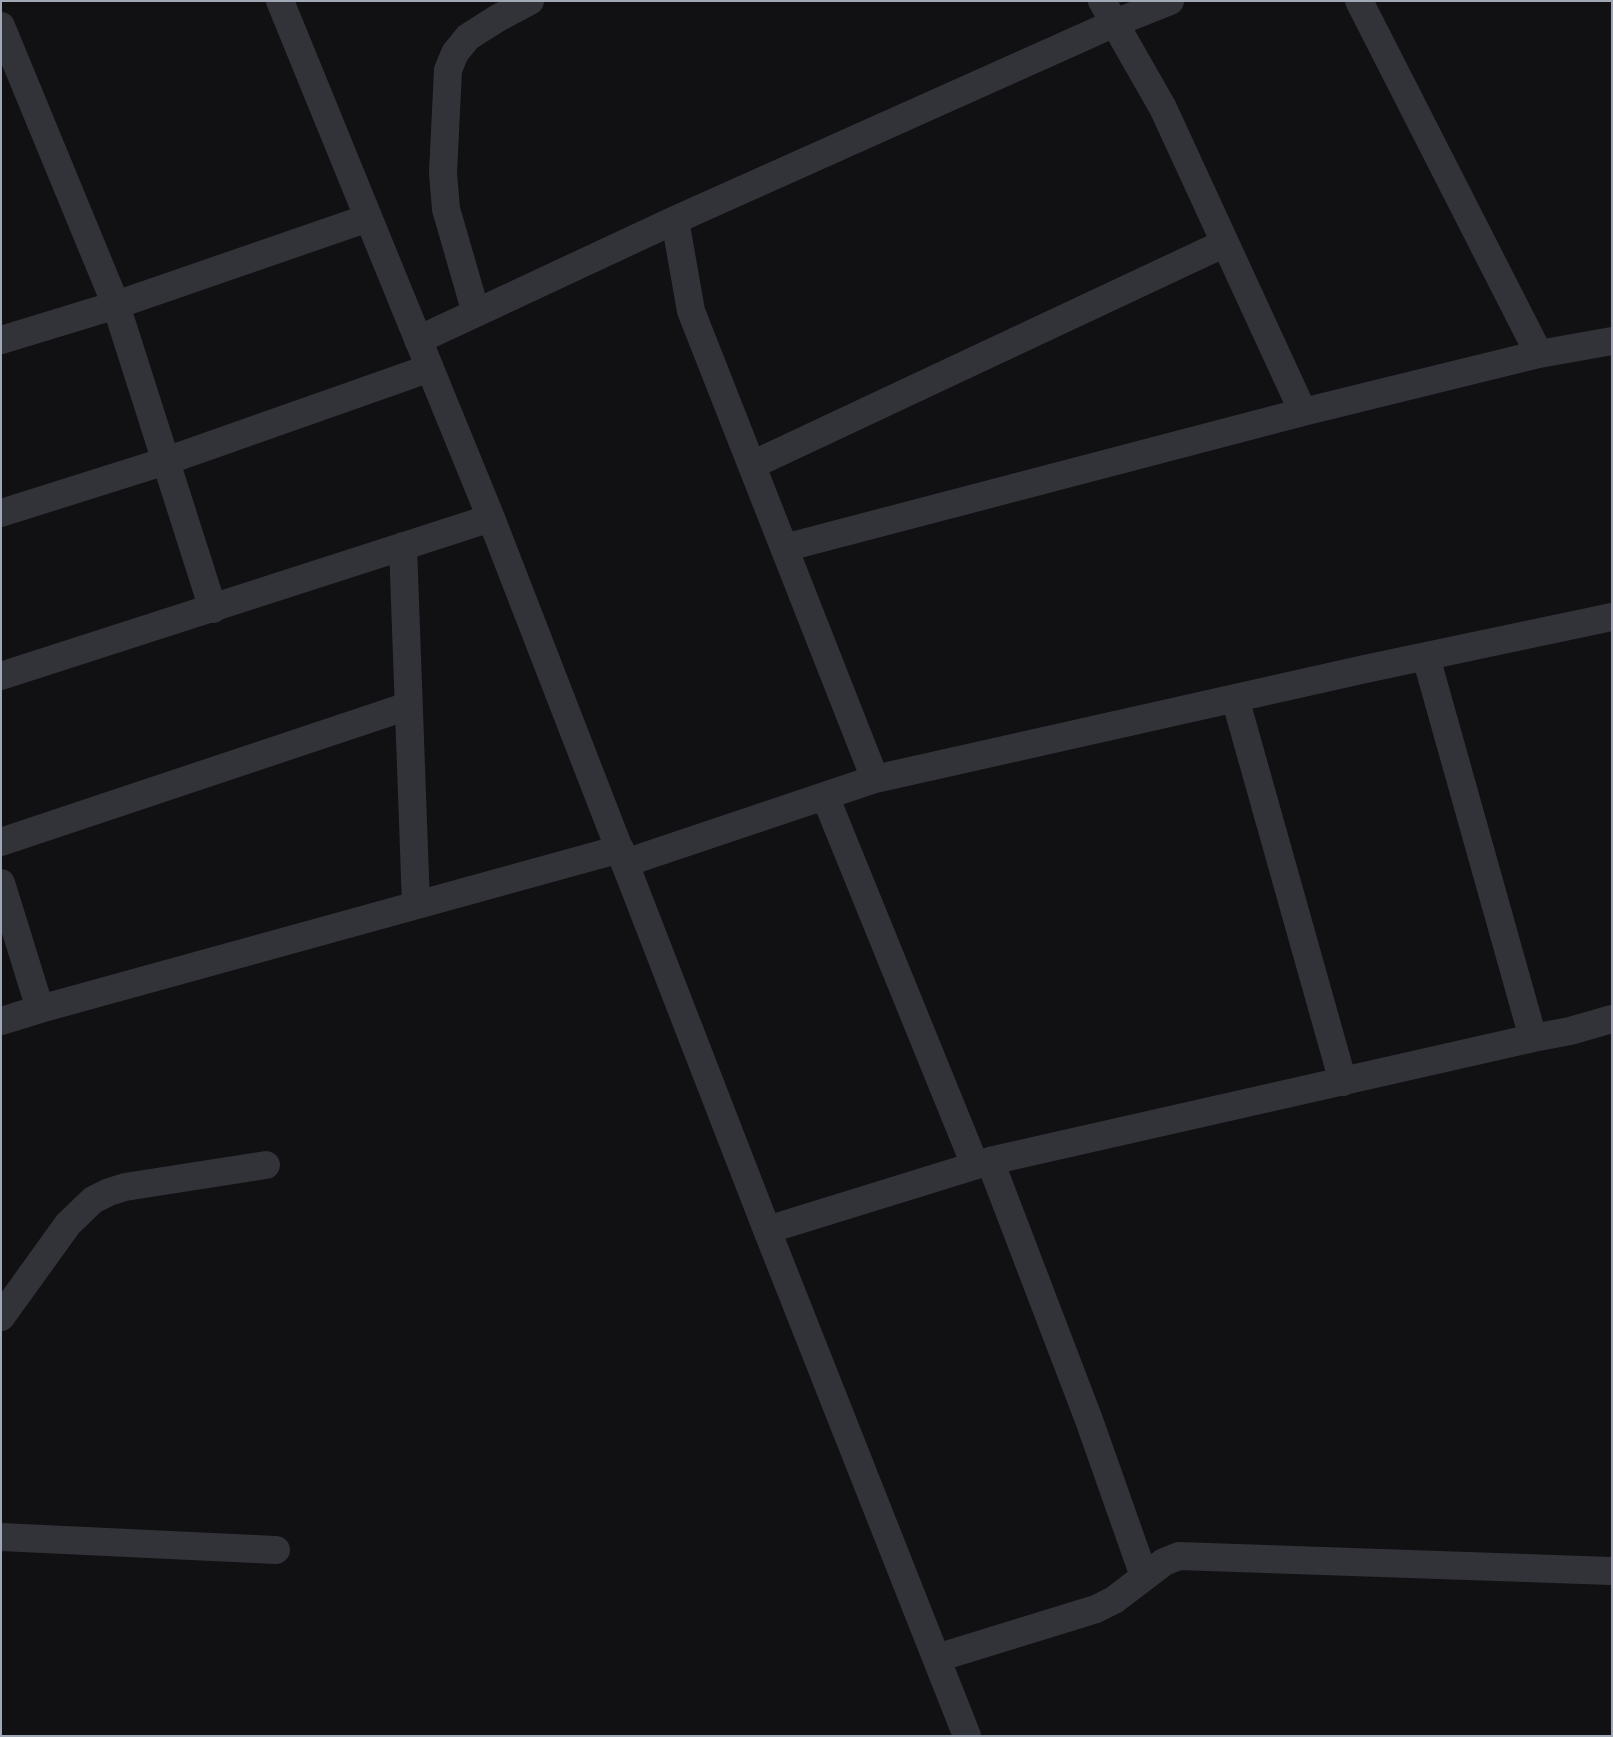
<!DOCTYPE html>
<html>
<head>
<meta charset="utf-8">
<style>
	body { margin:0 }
	#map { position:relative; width:1613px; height:1737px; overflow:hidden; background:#111113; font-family:Barlow,sans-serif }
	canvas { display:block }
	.frame { position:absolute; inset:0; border:2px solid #a1a8b5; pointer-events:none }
</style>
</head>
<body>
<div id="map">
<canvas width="1613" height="1737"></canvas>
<div class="frame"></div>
</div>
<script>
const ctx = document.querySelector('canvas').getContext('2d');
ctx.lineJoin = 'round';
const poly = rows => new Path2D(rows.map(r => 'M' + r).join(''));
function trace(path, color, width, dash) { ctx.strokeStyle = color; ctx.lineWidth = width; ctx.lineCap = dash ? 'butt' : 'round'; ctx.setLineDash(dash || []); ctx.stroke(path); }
trace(poly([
	[280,1,491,518,767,1230,967,1736],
	[1102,1,1163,108,1303,412],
	[1359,1,1539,354],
	[1,26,116,305,213,609],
	[675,220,691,311,875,779],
	[476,313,446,209,443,173,448,70,455,53,468,37,498,18,530,1],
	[1,340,116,305,368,218],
	[418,340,675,220,1115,23,1170,1],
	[752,465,1225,243],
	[1,513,166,461,430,368],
	[403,546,416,905],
	[784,548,1303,412,1539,354,1612,341],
	[1426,657,1533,1038],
	[1,676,491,518],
	[1235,698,1343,1082],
	[825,796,975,1165],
	[1,842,408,706],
	[625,863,875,779,1365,669,1612,617],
	[1,883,40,1009],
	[1,1021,40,1009,620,849],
	[990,1161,1089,1420,1144,1576],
	[767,1230,990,1161,1533,1038,1570,1031,1612,1019],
	[1,1317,68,1224,93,1200,109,1192,125,1187,266,1165],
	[1,1537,276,1550],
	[937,1658,1096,1609,1114,1600,1164,1562,1179,1556,1612,1571]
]), '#323339', 28);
</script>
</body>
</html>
